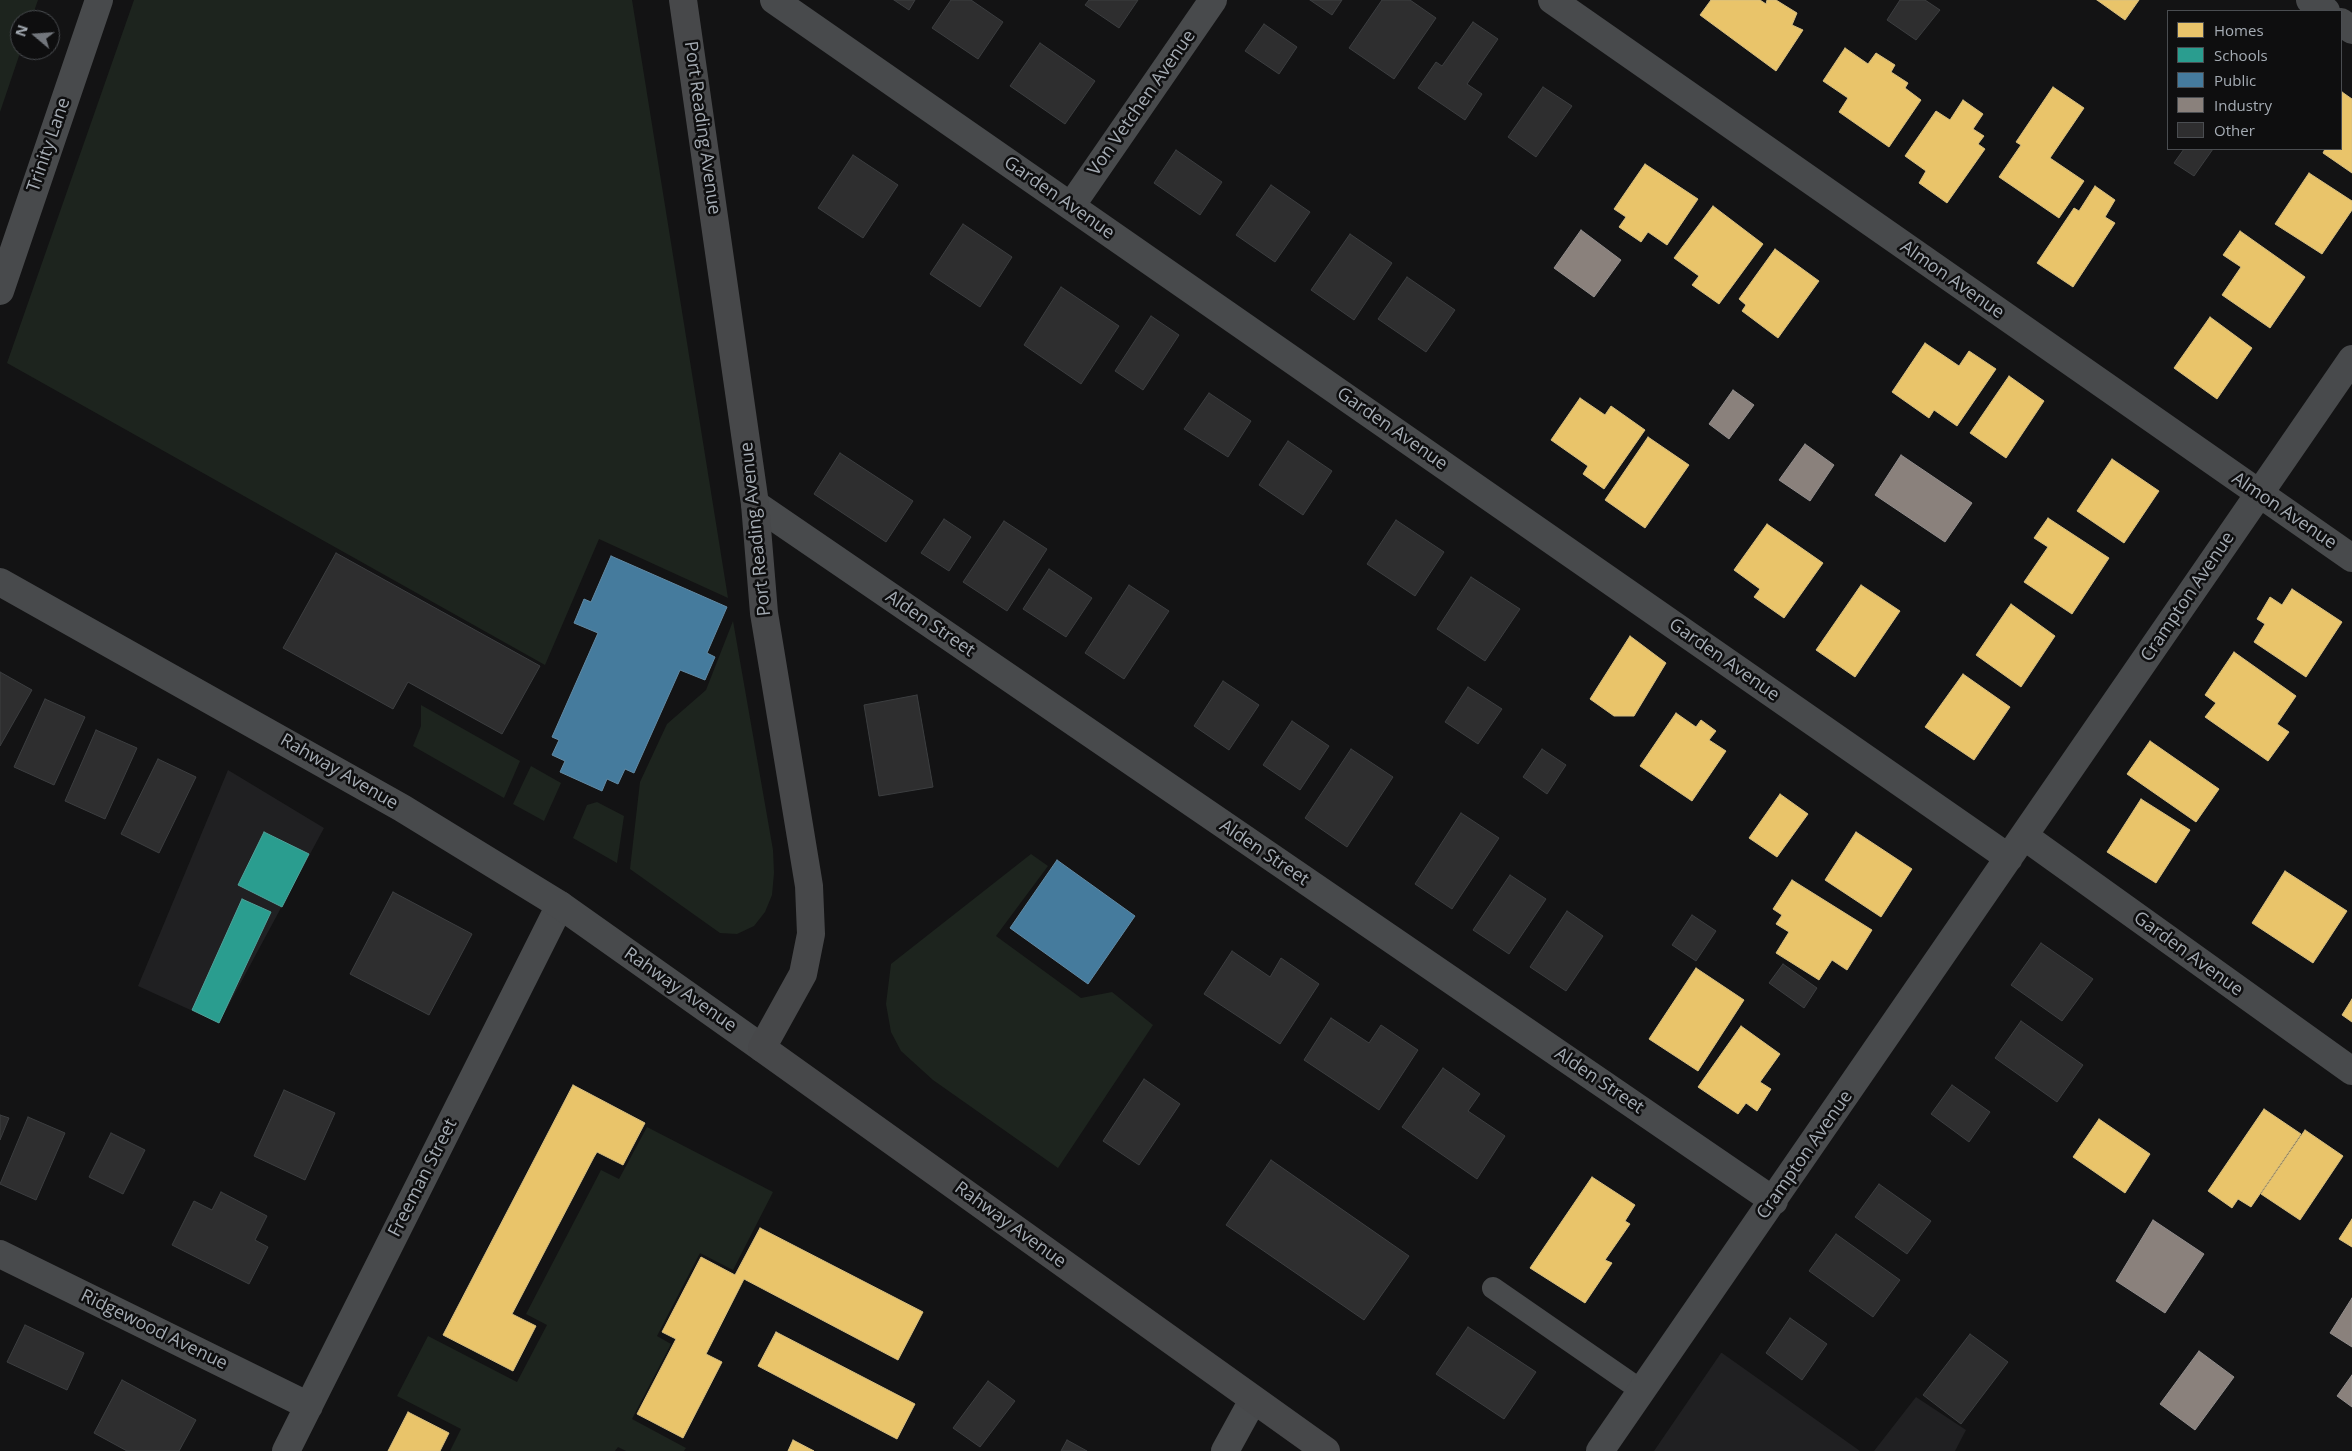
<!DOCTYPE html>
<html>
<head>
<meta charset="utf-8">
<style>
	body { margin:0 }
	#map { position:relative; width:2352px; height:1451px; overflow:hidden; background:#131314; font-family:"Open Sans",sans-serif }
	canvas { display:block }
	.legend { position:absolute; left:2167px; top:10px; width:175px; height:140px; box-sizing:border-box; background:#0e0e0f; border:1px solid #4a4d51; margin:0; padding:6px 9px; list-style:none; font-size:15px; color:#a5acb4 }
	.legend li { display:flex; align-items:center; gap:10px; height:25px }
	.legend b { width:25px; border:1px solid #4a4d51 }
	.north { position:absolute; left:10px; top:10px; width:50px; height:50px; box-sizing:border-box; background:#0e0e0f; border:1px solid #4a4d51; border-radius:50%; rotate:288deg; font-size:14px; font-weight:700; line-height:20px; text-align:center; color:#a5acb4 }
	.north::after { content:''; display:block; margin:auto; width:18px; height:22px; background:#72767c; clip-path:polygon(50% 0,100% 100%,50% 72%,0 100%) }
</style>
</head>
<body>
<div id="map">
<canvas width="2352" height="1451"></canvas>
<ul class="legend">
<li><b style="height:14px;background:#e9c46a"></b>Homes</li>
<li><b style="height:14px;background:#2a9d8f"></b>Schools</li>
<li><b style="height:14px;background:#457b9d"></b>Public</li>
<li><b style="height:14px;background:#8a817c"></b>Industry</li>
<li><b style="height:14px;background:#2e2e2f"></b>Other</li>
</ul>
<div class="north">N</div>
</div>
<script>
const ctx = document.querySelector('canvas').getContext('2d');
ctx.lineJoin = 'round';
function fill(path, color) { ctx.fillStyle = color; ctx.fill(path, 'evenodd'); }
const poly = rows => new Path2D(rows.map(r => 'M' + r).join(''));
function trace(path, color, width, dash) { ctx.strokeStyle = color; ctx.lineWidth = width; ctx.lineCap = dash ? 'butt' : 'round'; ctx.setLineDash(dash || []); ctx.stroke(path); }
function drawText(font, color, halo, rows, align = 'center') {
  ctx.font = font + ' "Open Sans",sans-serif'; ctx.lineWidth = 5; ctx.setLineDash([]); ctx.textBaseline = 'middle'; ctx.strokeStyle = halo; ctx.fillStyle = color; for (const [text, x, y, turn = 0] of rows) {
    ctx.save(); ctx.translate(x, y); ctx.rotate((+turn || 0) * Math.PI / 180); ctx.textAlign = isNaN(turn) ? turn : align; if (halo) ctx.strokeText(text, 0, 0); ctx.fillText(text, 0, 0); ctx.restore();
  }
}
fill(poly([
	[228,770,324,828,219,1023,138,986],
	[1721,1353,1722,1353,1860,1451,1654,1451],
	[1916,1397,1966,1430,1955,1451,1874,1451]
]), '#202022');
fill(poly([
	[0,0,38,0,31,20,20,20,21,50,0,112],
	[134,0,632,0,728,598,599,539,545,665,7,363],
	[733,621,773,850,774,873,772,895,765,912,754,926,737,934,720,933,630,869,640,782,667,724,706,690],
	[421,705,520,761,504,798,413,746,421,726],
	[531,766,561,783,544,821,513,804],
	[597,802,624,816,617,863,573,838,587,805],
	[1031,854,1048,866,996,936,1081,998,1112,992,1153,1025,1058,1168,933,1080,901,1051,891,1032,886,1004,891,964],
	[647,1127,773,1192,733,1270,700,1253,657,1336,671,1344,632,1419,686,1448,684,1451,626,1451,618,1447,615,1451,450,1451,461,1429,397,1396,428,1336,517,1382,547,1325,526,1314,601,1170,619,1179]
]), '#1d241e');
const homes = poly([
	[1711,0,1760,0,1766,4,1767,0,1776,0,1797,13,1792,25,1803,30,1776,71,1700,15,1711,0],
	[2097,0,2139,0,2125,20,2097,0],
	[1845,48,1868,64,1876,53,1895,65,1891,72,1908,83,1905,88,1921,100,1889,147,1839,112,1848,98,1823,81,1845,48],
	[2053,87,2084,108,2050,158,2084,181,2059,218,1999,177,2021,145,2016,142,2053,87],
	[2342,92,2352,99,2352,173,2323,153,2325,149,2341,149,2342,92],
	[1963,100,1983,114,1973,129,1984,136,1978,144,1985,149,1947,203,1919,183,1926,171,1905,156,1936,111,1950,120,1963,100],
	[1645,164,1698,199,1667,245,1648,232,1641,242,1619,227,1626,217,1614,209,1645,164],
	[2309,173,2352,201,2352,210,2322,254,2275,224,2309,173],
	[2095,186,2115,200,2105,217,2115,223,2073,287,2037,263,2074,208,2079,211,2095,186],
	[1713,206,1763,244,1719,304,1692,285,1699,276,1674,258,1713,206],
	[2240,231,2305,277,2270,328,2222,295,2241,267,2223,255,2240,231],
	[1775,249,1819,281,1778,338,1742,311,1746,305,1739,299,1775,249],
	[2210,317,2252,348,2217,399,2174,368,2210,317],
	[1925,343,1959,366,1969,351,1996,369,1957,426,1934,410,1929,418,1892,392,1925,343],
	[2009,376,2044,401,2006,458,1970,433,2009,376],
	[1580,398,1605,415,1611,406,1645,430,1604,489,1583,474,1588,466,1551,440,1580,398],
	[1648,437,1689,465,1645,528,1605,500,1648,437],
	[2112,459,2159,491,2124,543,2077,511,2112,459],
	[2048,518,2109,558,2072,614,2024,582,2048,547,2034,538,2048,518],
	[1767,524,1823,563,1784,618,1754,597,1760,589,1734,570,1767,524],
	[1861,585,1900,611,1855,677,1816,650,1861,585],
	[2292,589,2342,622,2306,677,2254,642,2265,624,2257,619,2270,597,2282,605,2292,589],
	[2011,604,2055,636,2021,687,1976,655,2011,604],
	[1630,636,1666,663,1634,716,1614,716,1590,699,1630,636],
	[2234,652,2296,696,2277,724,2289,732,2268,761,2205,717,2216,703,2205,695,2234,652],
	[1963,674,2010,707,1974,760,1925,727,1963,674],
	[1676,713,1696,727,1701,720,1716,731,1709,740,1726,751,1692,801,1640,766,1676,713],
	[2150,741,2219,789,2196,822,2127,774,2150,741],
	[1780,794,1808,814,1777,857,1749,838,1780,794],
	[2141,799,2190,830,2156,883,2107,852,2141,799],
	[1856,832,1912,869,1881,917,1825,880,1856,832],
	[2285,871,2347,911,2313,963,2252,923,2285,871],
	[1792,880,1872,930,1847,970,1832,960,1819,980,1776,953,1789,932,1776,924,1782,915,1773,909,1792,880],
	[1696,968,1744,1000,1698,1071,1649,1039,1696,968],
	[2352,999,2352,1022,2342,1015,2352,999],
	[1741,1026,1780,1054,1760,1082,1771,1089,1757,1111,1746,1103,1738,1114,1698,1087,1741,1026],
	[573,1085,645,1123,623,1165,597,1152,594,1157,512,1314,536,1326,513,1371,443,1335,573,1085],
	[2264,1109,2301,1134,2251,1207,2238,1199,2232,1208,2208,1191,2264,1109],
	[2099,1119,2150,1154,2125,1193,2073,1157,2099,1119],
	[2305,1130,2343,1156,2300,1220,2261,1194,2305,1130],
	[1592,1177,1635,1205,1625,1221,1630,1224,1605,1260,1612,1263,1585,1303,1530,1268,1592,1177],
	[2352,1219,2352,1247,2339,1239,2352,1219],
	[760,1228,923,1312,898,1360,744,1279,706,1354,722,1362,683,1438,637,1414,676,1339,662,1332,701,1257,735,1275,760,1228],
	[776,1332,915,1404,897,1439,758,1366,776,1332],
	[408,1412,449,1433,440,1451,388,1451,408,1412],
	[793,1440,814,1451,788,1451,793,1440]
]);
fill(homes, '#e9c46a');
trace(homes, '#d5bd80', 1);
const schools = poly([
	[264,832,309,854,282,907,238,885,264,832],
	[242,899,271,912,219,1023,192,1010,242,899]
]);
fill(schools, '#2a9d8f');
trace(schools, '#4fa29a', 1);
const public = poly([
	[611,556,727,607,707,653,715,657,705,680,680,670,634,773,625,769,618,784,607,779,602,791,560,772,565,761,552,755,559,740,552,737,598,633,574,623,584,599,591,602,611,556],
	[1057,860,1135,916,1088,984,1010,928,1057,860]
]);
fill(public, '#457b9d');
trace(public, '#628aa4', 1);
const industry = poly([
	[1581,230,1621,260,1594,297,1554,268,1581,230],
	[1733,390,1754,405,1729,439,1709,424,1733,390],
	[1805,444,1834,465,1810,501,1779,480,1805,444],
	[1901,455,1972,503,1945,542,1875,495,1901,455],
	[2153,1220,2204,1254,2165,1313,2116,1281,2153,1220],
	[2352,1298,2352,1347,2330,1333,2352,1298],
	[2199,1351,2234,1377,2195,1430,2160,1404,2199,1351],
	[2352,1375,2352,1407,2337,1396,2352,1375]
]);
fill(industry, '#8a817c');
trace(industry, '#928e8d', 1);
const building = poly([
	[894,0,915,0,909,10,894,0],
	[951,0,971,0,1003,22,978,59,932,28,951,0],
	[1089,0,1138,0,1119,28,1085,5,1089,0],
	[1310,0,1342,0,1332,15,1310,0],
	[1382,0,1410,0,1436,18,1394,79,1349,48,1382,0],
	[1900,0,1925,0,1940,10,1916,40,1887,20,1900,0],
	[1473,22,1498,39,1467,84,1482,94,1465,120,1418,88,1436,62,1442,66,1473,22],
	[1264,24,1297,47,1279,74,1245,51,1264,24],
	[1040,43,1095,81,1065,124,1010,86,1040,43],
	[1543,87,1572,106,1536,157,1508,137,1543,87],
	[2184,149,2213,149,2194,176,2174,163,2184,149],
	[1176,150,1222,182,1200,215,1154,183,1176,150],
	[853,155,898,185,863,238,818,208,853,155],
	[1271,185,1310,212,1275,262,1236,235,1271,185],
	[963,224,1012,257,980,307,930,274,963,224],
	[1350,234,1392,263,1354,320,1311,290,1350,234],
	[1407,277,1455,310,1426,352,1378,319,1407,277],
	[1061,287,1119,326,1081,384,1024,345,1061,287],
	[1151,316,1179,335,1143,390,1115,371,1151,316],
	[1209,393,1251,421,1228,457,1184,429,1209,393],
	[1288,441,1332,471,1303,515,1259,485,1288,441],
	[840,453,913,501,886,542,814,494,840,453],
	[944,519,971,537,949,571,921,553,944,519],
	[1396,520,1444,552,1415,596,1367,564,1396,520],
	[1004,521,1047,549,1007,611,963,582,1004,521],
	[336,553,540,666,502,734,408,682,393,709,283,648,336,553],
	[1049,569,1092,598,1066,637,1023,609,1049,569],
	[1471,577,1520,609,1485,661,1437,629,1471,577],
	[1129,585,1169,611,1124,679,1085,653,1129,585],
	[0,672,32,690,0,746,0,672],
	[1223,681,1259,705,1229,750,1194,726,1223,681],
	[1468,687,1502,709,1478,744,1445,722,1468,687],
	[917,695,933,787,879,796,864,705,917,695],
	[45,699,85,717,54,785,14,767,45,699],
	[1292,721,1329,746,1300,790,1263,765,1292,721],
	[96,730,137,748,105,819,65,801,96,730],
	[1351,749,1393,777,1347,847,1305,818,1351,749],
	[1542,749,1566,765,1547,794,1523,777,1542,749],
	[158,759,196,777,159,853,121,834,158,759],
	[1461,813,1499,838,1452,909,1415,884,1461,813],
	[1510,875,1546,899,1509,954,1473,930,1510,875],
	[393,892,472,934,429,1015,350,974,393,892],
	[1567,911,1603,936,1566,991,1530,967,1567,911],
	[1692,915,1716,931,1696,961,1672,945,1692,915],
	[2041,943,2093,979,2062,1021,2011,985,2041,943],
	[1232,951,1270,977,1281,958,1319,984,1280,1044,1204,994,1232,951],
	[1783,964,1817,988,1804,1008,1769,983,1783,964],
	[1331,1018,1369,1043,1381,1025,1418,1050,1379,1110,1304,1060,1331,1018],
	[2021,1021,2083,1065,2057,1102,1995,1058,2021,1021],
	[1443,1068,1480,1094,1468,1111,1505,1136,1477,1179,1402,1127,1443,1068],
	[1144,1079,1180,1104,1139,1165,1103,1141,1144,1079],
	[1952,1085,1990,1112,1969,1142,1931,1114,1952,1085],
	[284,1090,335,1113,305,1180,254,1156,284,1090],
	[0,1115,9,1118,0,1140,0,1115],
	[28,1117,65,1133,36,1200,0,1184,28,1117],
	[111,1133,145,1150,123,1194,89,1177,111,1133],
	[1271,1160,1409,1256,1364,1320,1226,1225,1271,1160],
	[1879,1184,1931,1221,1907,1254,1855,1217,1879,1184],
	[221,1192,267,1216,255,1240,268,1247,249,1284,172,1245,194,1201,212,1210,221,1192],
	[1836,1234,1900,1280,1873,1317,1809,1271,1836,1234],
	[1790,1318,1827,1344,1802,1380,1766,1353,1790,1318],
	[25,1325,84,1353,67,1390,7,1362,25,1325],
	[1468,1327,1536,1372,1504,1419,1436,1374,1468,1327],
	[1970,1334,2008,1362,1961,1424,1923,1395,1970,1334],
	[122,1380,196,1420,179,1451,127,1451,94,1433,122,1380],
	[988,1381,1015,1401,980,1447,953,1428,988,1381],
	[1067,1440,1087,1451,1061,1451,1067,1440]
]);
fill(building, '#2e2e2f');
trace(building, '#3c3e40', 1);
trace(poly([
	[1493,1288,1642,1391]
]), '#484a4c', 22);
trace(poly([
	[774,0,2009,858],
	[1552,0,2352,558],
	[2310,0,2326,11],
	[2341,22,2352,30],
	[1071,206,1213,0],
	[0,291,99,0],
	[755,504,1774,1201],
	[2024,836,2352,1071],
	[0,1254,309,1406],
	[286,1451,560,905],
	[1225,1451,1253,1400],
	[1600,1451,2352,359]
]), '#484a4c', 28);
trace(poly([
	[0,582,402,808,560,905,762,1048]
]), '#484a4c', 28);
trace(poly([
	[683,0,755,504,764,613,809,886,811,934,803,974,762,1048,1326,1451]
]), '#47484a', 28);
drawText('18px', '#a5acb4', '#0e0e0f', [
	["Von Vetchen Avenue",1142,103,-55],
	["Port Reading Avenue",702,128,82],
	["Trinity Lane",49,145,-71],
	["Garden Avenue",1059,198,35],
	["Almon Avenue",1952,280,35],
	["Garden Avenue",1392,429,35],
	["Almon Avenue",2284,511,34],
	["Port Reading Avenue",756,529,-96],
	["Crampton Avenue",2188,597,-56],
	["Alden Street",930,624,34],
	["Garden Avenue",1724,660,35],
	["Rahway Avenue",339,772,30],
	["Alden Street",1264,853,34],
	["Garden Avenue",2188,954,36],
	["Rahway Avenue",680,990,35],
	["Alden Street",1599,1081,34],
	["Crampton Avenue",1805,1155,-55],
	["Freeman Street",423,1178,-63],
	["Rahway Avenue",1010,1225,36],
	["Ridgewood Avenue",154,1330,26]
]);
</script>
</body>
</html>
